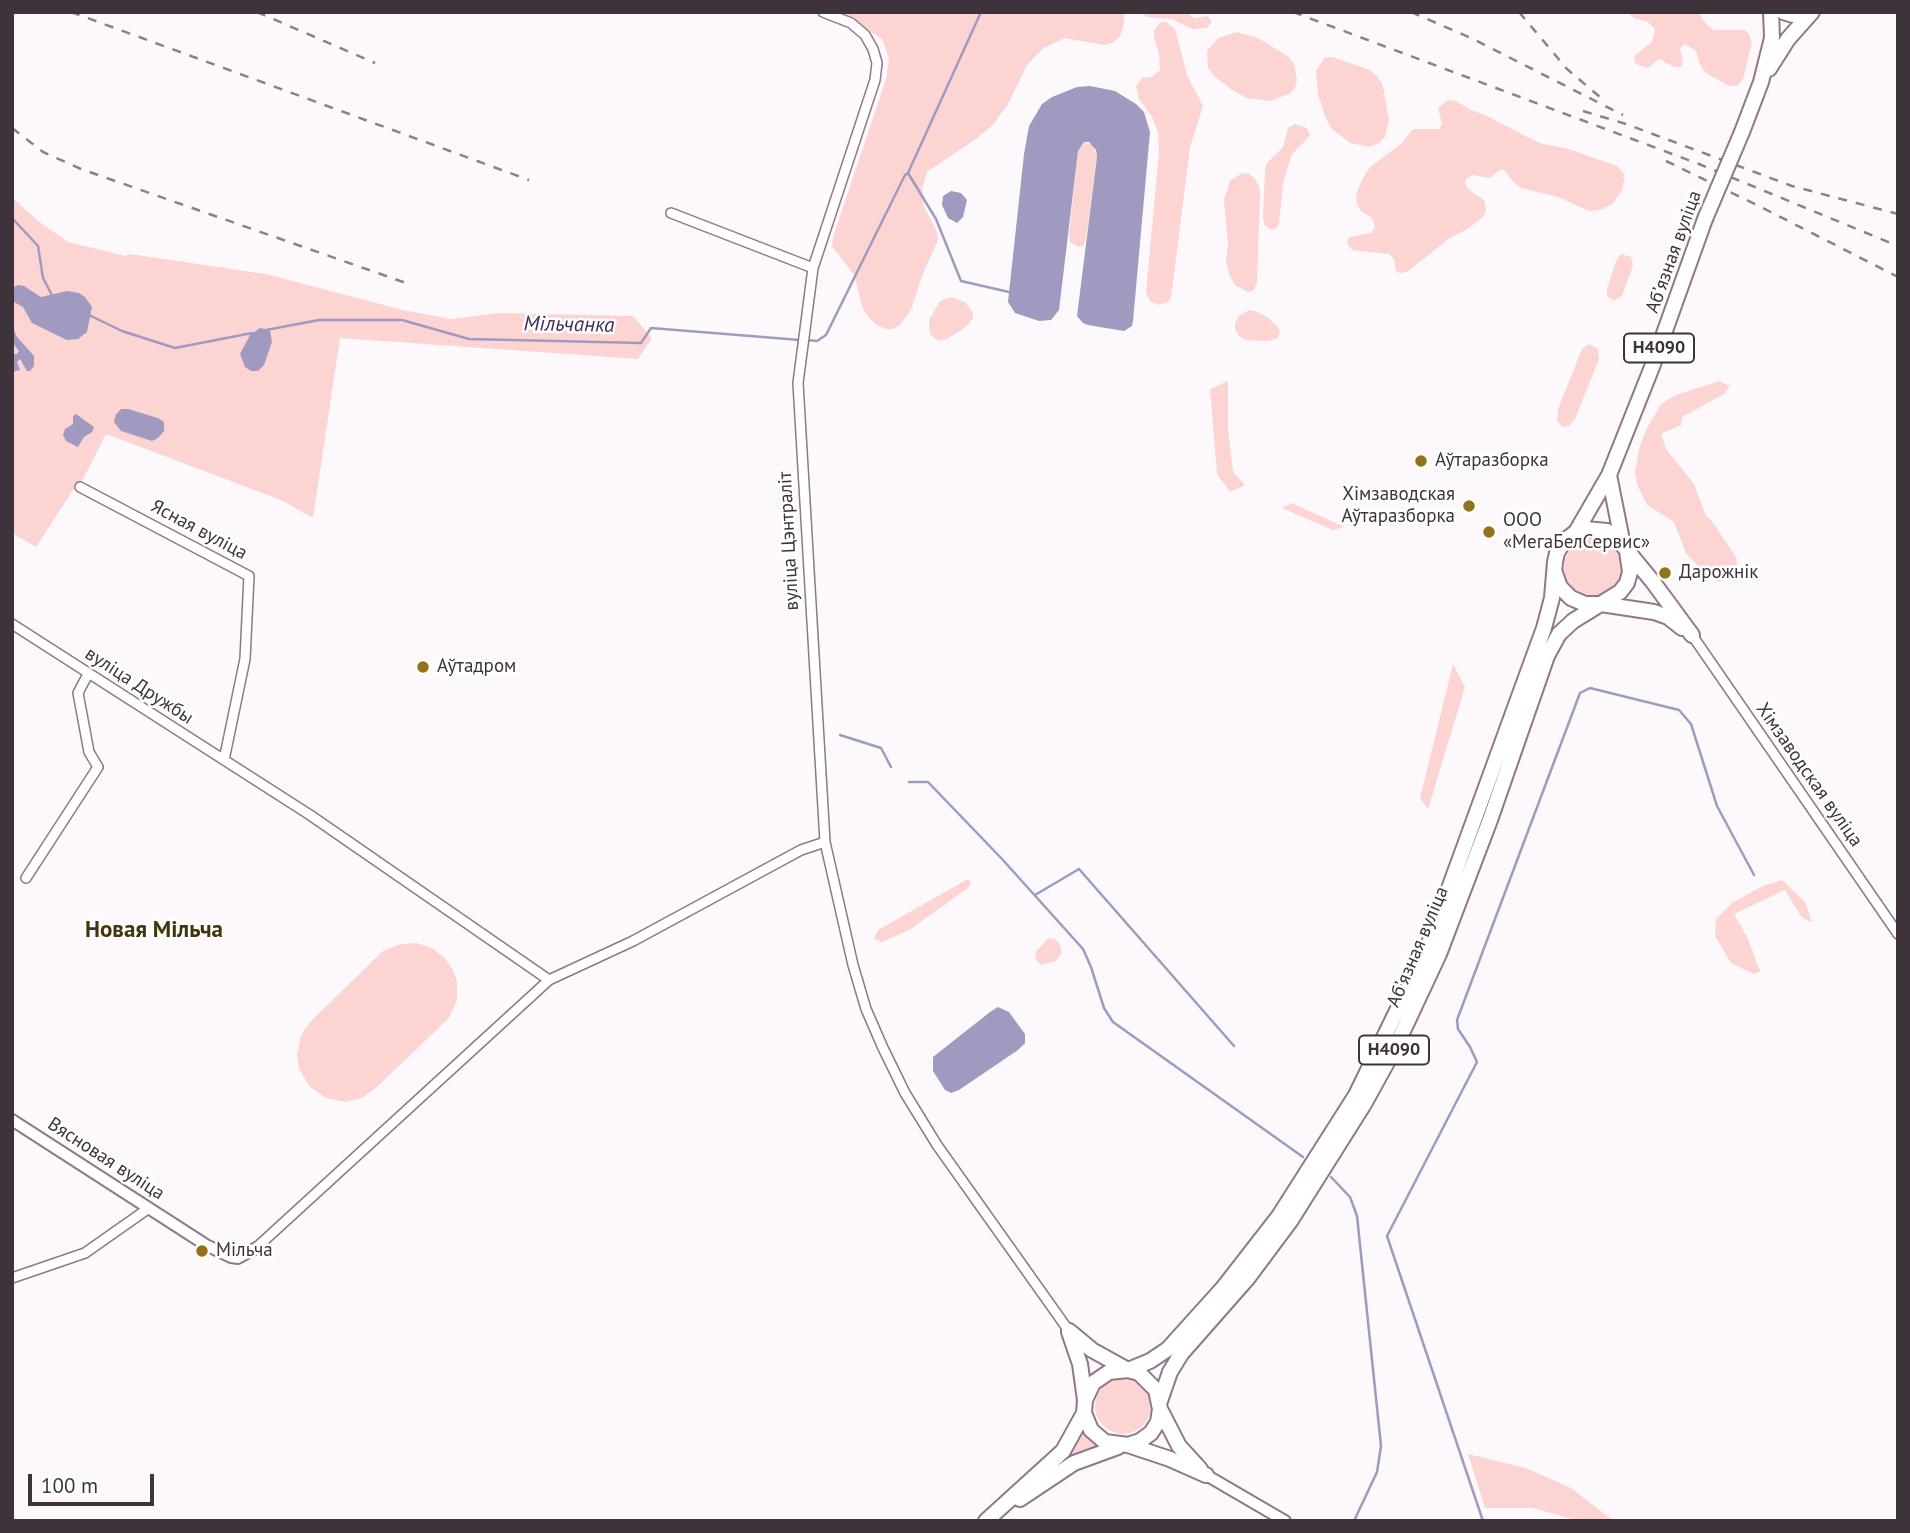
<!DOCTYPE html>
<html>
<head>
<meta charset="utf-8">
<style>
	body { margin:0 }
	#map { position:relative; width:1910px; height:1533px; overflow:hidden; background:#fdf8fb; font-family:"PT Sans",sans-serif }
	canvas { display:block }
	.frame { position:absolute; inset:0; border:14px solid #3e333b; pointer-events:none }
	.scale { position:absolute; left:28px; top:1474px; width:126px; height:32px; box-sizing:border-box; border:4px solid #3e333b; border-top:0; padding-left:9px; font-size:21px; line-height:24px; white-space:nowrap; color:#3e333b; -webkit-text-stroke:5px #fff; paint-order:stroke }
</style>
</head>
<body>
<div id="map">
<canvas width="1910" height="1533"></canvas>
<div class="frame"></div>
<div class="scale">100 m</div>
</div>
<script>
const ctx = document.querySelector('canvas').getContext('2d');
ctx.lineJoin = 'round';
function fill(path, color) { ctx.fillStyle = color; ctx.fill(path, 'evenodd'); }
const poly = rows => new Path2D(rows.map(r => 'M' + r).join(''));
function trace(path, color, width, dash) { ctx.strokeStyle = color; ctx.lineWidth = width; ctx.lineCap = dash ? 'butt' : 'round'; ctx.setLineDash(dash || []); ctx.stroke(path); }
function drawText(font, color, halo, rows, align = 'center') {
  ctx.font = font + ' "PT Sans",sans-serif'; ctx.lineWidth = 5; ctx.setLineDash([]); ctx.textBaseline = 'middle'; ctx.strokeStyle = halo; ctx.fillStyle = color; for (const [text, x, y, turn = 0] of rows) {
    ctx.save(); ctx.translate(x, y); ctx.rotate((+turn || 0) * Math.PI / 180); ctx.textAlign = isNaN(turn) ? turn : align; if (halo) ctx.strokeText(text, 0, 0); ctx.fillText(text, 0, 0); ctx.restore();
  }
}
fill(poly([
	[841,12,1125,12,1123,28,1120,36,1114,42,1105,45,1065,38,1043,48,1027,65,1008,104,992,126,973,141,927,172,922,190,924,207,937,232,938,240,922,276,911,310,900,325,893,329,886,329,877,325,869,318,863,309,854,275,832,246,833,237,886,79,889,59,882,39],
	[1140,12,1186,12,1194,18,1208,16,1212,22,1207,28,1192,29,1172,19,1147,17],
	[1626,12,1698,12,1707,25,1714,30,1745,30,1749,34,1752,43,1743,79,1737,86,1729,86,1706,73,1700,65,1696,51,1685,44,1680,48,1683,62,1681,67,1674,67,1659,59,1648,68,1638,65,1635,63,1634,56,1652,42,1655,29,1648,22,1634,18],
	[1161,22,1166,22,1175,29,1187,75,1203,106,1190,147,1171,298,1168,302,1158,305,1150,301,1146,292,1159,152,1158,132,1152,117,1139,99,1136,86,1142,78,1152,77,1160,70,1159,55,1154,36,1154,30],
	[1237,32,1258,38,1289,57,1294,64,1297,80,1295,88,1289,94,1270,101,1247,98,1232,90,1213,75,1208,68,1207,51,1218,38],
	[1332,57,1370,70,1378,77,1383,86,1389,120,1385,137,1379,143,1370,147,1350,143,1332,129,1326,118,1318,95,1316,71,1324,58],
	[1448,100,1456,101,1471,110,1485,115,1539,143,1569,149,1617,166,1625,175,1622,191,1612,204,1600,210,1589,211,1558,197,1521,188,1515,184,1504,170,1501,169,1490,178,1473,175,1466,179,1465,184,1468,189,1485,201,1486,212,1483,217,1469,228,1450,238,1408,271,1402,273,1396,272,1394,259,1389,254,1352,250,1347,243,1349,237,1371,233,1375,227,1372,218,1361,211,1357,205,1356,195,1362,180,1370,167,1402,143,1413,129,1439,129,1442,124,1438,108],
	[1295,124,1307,128,1310,136,1292,154,1283,183,1279,224,1275,229,1270,229,1264,224,1263,217,1265,168,1268,162,1283,147,1288,128],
	[1084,142,1093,145,1097,157,1086,239,1083,246,1078,247,1070,242,1069,235,1078,151],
	[1242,173,1249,174,1254,178,1259,186,1260,194,1257,282,1254,290,1248,292,1235,285,1230,277,1226,260,1228,245,1224,200,1230,181],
	[12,197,38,221,68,242,125,256,130,254,266,274,403,310,451,319,499,313,633,316,652,338,638,359,340,338,313,518,281,500,106,434,83,479,73,490,36,547,12,533],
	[1621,254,1631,257,1633,266,1622,296,1614,301,1607,296,1607,289,1616,261],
	[951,297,965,302,973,313,973,318,967,326,947,339,938,341,930,334,929,320,940,301],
	[1249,310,1255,311,1269,318,1280,330,1278,338,1268,341,1246,340,1240,337,1235,329,1235,323,1238,317],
	[1589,344,1598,349,1599,359,1575,419,1569,426,1562,427,1557,420,1558,409,1582,349],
	[1228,381,1228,429,1233,472,1245,485,1230,492,1217,474,1210,389],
	[1719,381,1730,386,1724,394,1682,417,1681,425,1661,434,1666,449,1694,484,1706,516,1711,520,1736,557,1738,570,1735,575,1719,582,1709,578,1686,553,1674,522,1647,505,1637,484,1635,473,1639,449,1646,430,1661,404,1676,395],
	[1292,503,1344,527,1333,530,1282,508],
	'1564 568a29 29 0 1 1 58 0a29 29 0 1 1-58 0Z',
	[1453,664,1465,687,1428,809,1420,798],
	[968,879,971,882,968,888,909,930,882,942,874,939,878,930],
	[1782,880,1805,902,1812,922,1802,918,1785,890,1734,914,1747,937,1760,971,1754,974,1731,963,1715,936,1716,919,1732,903,1763,886],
	[1048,938,1055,939,1059,943,1062,952,1056,961,1041,965,1036,960,1035,953],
	[417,943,432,948,445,958,453,970,457,982,457,1000,449,1018,377,1087,362,1098,346,1102,326,1098,310,1087,299,1069,297,1055,301,1035,312,1020,383,951,400,944],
	'1095 1406a28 28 0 1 1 56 0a28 28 0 1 1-56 0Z',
	[1080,1425,1087,1435,1101,1446,1046,1472],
	[1468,1454,1526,1468,1571,1488,1614,1521,1579,1521,1533,1508,1485,1508]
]), '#fcd5d3');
fill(poly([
	[1090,86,1115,91,1136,104,1144,112,1150,132,1133,321,1132,326,1124,331,1088,325,1083,323,1077,316,1097,157,1096,150,1089,142,1084,142,1078,151,1059,310,1051,320,1039,321,1015,313,1008,302,1024,154,1029,126,1042,104,1052,97,1077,87],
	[951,191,961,193,967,200,963,217,957,223,948,218,942,205,943,196],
	[18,285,24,286,41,297,67,291,79,293,85,297,92,307,87,332,78,339,67,340,32,323,23,307,12,301,12,288],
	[12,325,17,337,34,356,34,366,30,371,27,371,20,359,17,362,20,370,12,372,12,354,17,354,19,351,12,342],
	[260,328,270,330,272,342,264,365,258,371,251,371,245,367,240,354,250,335],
	[121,409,128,409,158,418,164,422,164,431,158,438,152,441,121,431,114,422,116,414],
	[76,414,94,427,92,432,84,437,78,447,66,441,63,435,65,429,73,424,73,416],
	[998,1007,1009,1012,1025,1034,1025,1043,1018,1050,959,1090,951,1093,945,1090,933,1071,933,1057,990,1012]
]), '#a09ac1');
trace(poly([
	[908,173,936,219,961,281,1009,292],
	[12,218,38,246,43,278,54,299],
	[89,315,122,331,175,348,252,333],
	[266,330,319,320,402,320,469,339,641,343,651,328,800,340],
	[807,340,817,341,826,335,905,175,908,173,981,12],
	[840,735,881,748,891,767],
	[909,782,928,782,1002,859,1083,949,1091,967,1104,1008,1113,1022,1303,1157],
	[1035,895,1079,869,1234,1046],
	[1331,1177,1350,1197,1357,1216,1381,1446,1377,1472,1354,1521],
	[1483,1521,1387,1236,1477,1062,1470,1047,1458,1029,1457,1020,1580,693,1590,688,1679,710,1691,724,1717,806,1754,875]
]), '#a09ac1', 2.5);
const minor = poly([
	[823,12,851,23,865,35,873,49,877,63,875,80,813,268,798,383,825,842,853,965,866,1009,883,1048,905,1093,937,1145,1069,1331],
	[671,213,813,268],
	[80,487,249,576,245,659,224,760],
	[12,624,310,815,549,980],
	[1692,635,1898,934],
	[26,878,98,767,89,752,78,693,88,674],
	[256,1248,549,980,633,941,801,850,825,842],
	[12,1278,85,1253,149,1208]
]);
const tertiary = poly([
	[12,1120,206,1245,231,1257,238,1258,256,1248],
	[1206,1475,1285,1521]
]);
const primary = poly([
	[1783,12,1793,15,1807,12],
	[1769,69,1788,39,1812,12],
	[1742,132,1761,82,1772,38,1771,12],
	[1609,475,1623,545],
	[1576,532,1609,475,1652,367,1705,219],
	[1555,573,1560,587,1571,598,1585,604,1601,604,1654,612,1668,617,1682,628],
	[1069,1331,1092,1350,1128,1370,1139,1373,1156,1390,1160,1409,1158,1422,1151,1433,1140,1441,1128,1445],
	[1069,1332,1080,1364,1085,1400],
	[1160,1401,1170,1372,1181,1354,1247,1279,1291,1220,1364,1104,1396,1046,1439,954,1490,820,1547,656,1559,634,1573,621,1620,592,1627,583,1630,572,1627,551],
	[1160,1409,1179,1446,1200,1469],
	[1206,1475,1170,1459,1128,1445,1105,1442,1091,1430,1084,1413,1085,1400,1093,1383,1109,1372,1128,1370,1150,1361,1168,1349,1223,1288,1279,1216,1356,1095,1427,949,1544,628,1552,598,1555,562,1557,553,1564,541,1576,532,1586,529,1607,531,1616,537,1653,582,1692,635],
	[1020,1499,1074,1463,1118,1447],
	[986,1521,1063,1451,1084,1413]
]);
trace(minor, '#907789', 12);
trace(tertiary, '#907789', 14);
trace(primary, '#907789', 18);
trace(minor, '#fff', 9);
trace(tertiary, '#fff', 10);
trace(primary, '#fff', 14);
trace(poly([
	[71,12,529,180],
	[257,12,375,63],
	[1293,12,1699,164,1898,246],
	[1411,12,1471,38,1623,115],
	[1519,12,1567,69,1601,98],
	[1583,111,1626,124,1792,186,1898,214],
	[12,128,43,152,81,169,409,284],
	[1666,161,1757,205,1898,277]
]), '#8a8288', 2.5, [9, 9]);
const primaryBridge = poly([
	[1705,219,1742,132]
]);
trace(primaryBridge, '#907789', 18, []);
trace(primaryBridge, '#fff', 14);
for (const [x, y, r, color] of [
	[1421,461,7,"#927319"],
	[1469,506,7,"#927319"],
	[1489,532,7,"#927319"],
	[1665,573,7,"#927319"],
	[423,667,7,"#927319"],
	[202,1251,7,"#927319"]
]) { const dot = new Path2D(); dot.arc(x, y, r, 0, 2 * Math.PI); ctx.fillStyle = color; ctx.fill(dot); trace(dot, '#fff', 2.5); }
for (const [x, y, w] of [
	[1659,348,70],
	[1394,1050,70]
]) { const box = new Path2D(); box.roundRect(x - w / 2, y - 14.5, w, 29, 5); ctx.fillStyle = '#fff'; ctx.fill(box); trace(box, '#3e333b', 2); }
drawText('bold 18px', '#3e333b', null, [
	["Н4090",1659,348],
	["Н4090",1394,1050]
]);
drawText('19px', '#3e333b', '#fff', [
	["Абʼязная вуліца",1674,252,-70],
	["Ясная вуліца",199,530,28],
	["вуліца Цэнтраліт",789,541,-93],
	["вуліца Дружбы",139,686,33],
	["Хімзаводская вуліца",1809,775,55],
	["Абʼязная вуліца",1418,947,-67],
	["Вясновая вуліца",106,1159,33]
]);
drawText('19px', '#3e333b', '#fff', [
	["Аўтаразборка",1435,461],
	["Хімзаводская",1455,495,"right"],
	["Аўтаразборка",1455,517,"right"],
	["ООО",1503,521],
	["«МегаБелСервис»",1503,543],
	["Дарожнік",1679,573],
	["Аўтадром",437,667],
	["Мільча",216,1251]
], 'left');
drawText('italic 21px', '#3b2f62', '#fff', [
	["Мільчанка",569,325,1]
]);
drawText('bold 23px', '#43340b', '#fff', [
	["Новая Мільча",154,930]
]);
</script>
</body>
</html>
